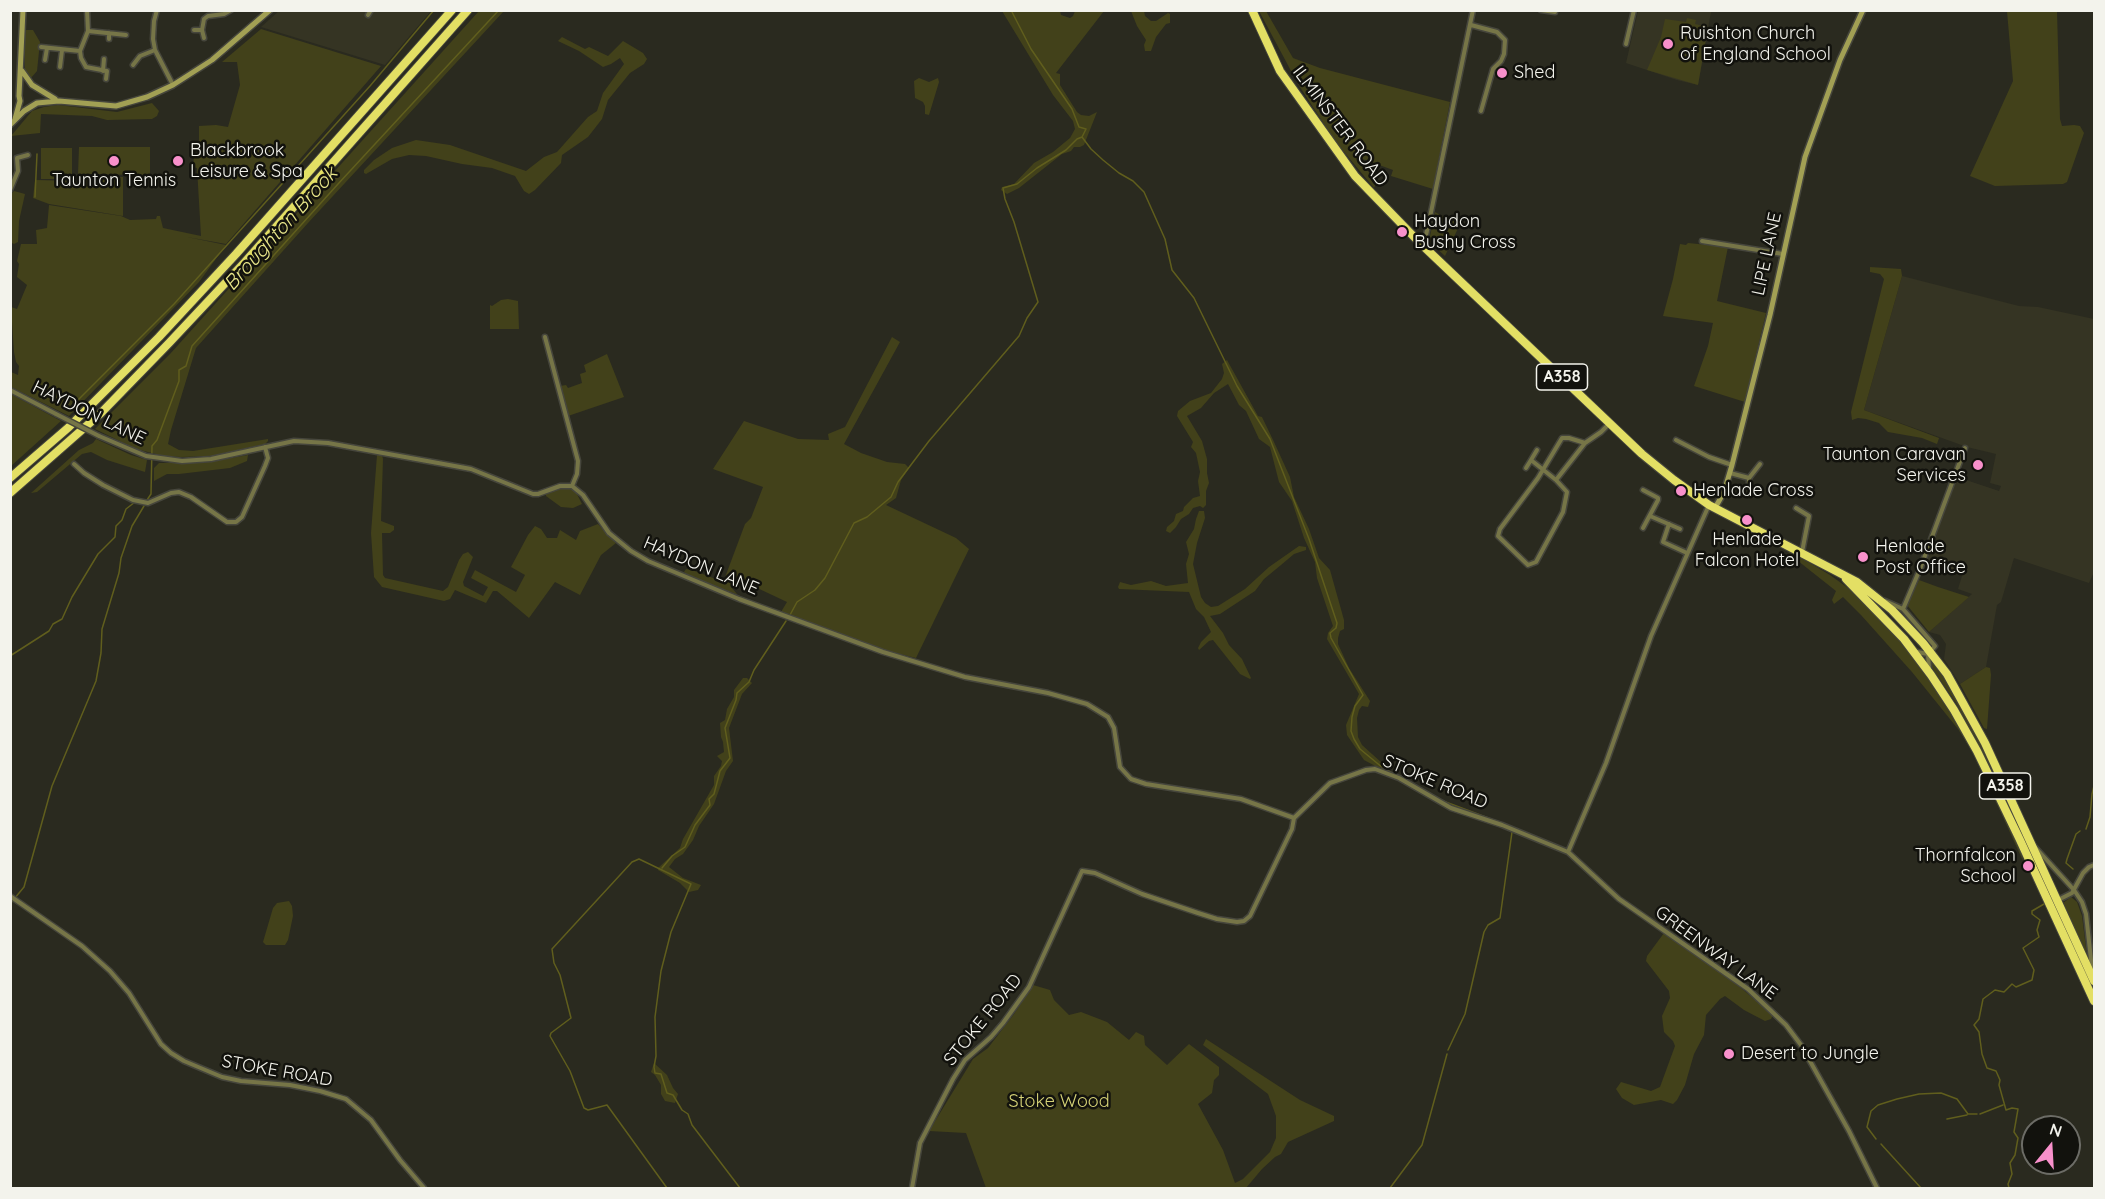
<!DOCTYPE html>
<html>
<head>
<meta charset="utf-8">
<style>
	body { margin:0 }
	#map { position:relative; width:2105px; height:1199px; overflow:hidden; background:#2a2a1f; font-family:Quicksand,sans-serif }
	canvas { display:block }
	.frame { position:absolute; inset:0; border:12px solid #f3f3ec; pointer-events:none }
	.north { position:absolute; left:2021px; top:1115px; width:60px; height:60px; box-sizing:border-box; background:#12120d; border:2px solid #6c6c66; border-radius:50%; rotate:18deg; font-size:16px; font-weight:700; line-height:24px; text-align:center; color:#f3f3ec }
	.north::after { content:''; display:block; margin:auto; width:21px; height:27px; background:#f890cb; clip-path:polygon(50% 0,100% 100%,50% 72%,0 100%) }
</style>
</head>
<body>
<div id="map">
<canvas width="2105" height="1199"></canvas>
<div class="frame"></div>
<div class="north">N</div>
</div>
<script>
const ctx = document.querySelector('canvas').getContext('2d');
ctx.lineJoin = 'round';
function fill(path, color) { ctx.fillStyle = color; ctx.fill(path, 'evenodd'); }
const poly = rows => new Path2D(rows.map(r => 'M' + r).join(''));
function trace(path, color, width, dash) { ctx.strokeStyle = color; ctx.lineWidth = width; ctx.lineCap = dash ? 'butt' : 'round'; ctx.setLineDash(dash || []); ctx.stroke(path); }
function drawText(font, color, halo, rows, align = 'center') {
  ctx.font = font + ' Quicksand,sans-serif'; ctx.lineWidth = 5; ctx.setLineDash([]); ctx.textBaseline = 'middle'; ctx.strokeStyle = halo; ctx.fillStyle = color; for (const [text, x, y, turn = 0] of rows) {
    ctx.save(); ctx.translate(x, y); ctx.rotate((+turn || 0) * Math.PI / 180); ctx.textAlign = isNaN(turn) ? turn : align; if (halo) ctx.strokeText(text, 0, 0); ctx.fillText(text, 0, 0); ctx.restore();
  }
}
fill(poly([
	[1702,10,1711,12,1698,85,1677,80,1626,63,1638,11],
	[279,11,431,11,385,65,261,27],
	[1902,276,2019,306,2038,307,2094,319,2094,572,2089,583,2014,558,2001,602,1997,605,1986,667,1960,684,1944,659,1946,644,1940,635,1929,632,1972,594,1958,589,1962,576,1928,565,1925,562,1957,477,1999,491,2001,486,1990,483,1996,454,1967,447,1864,410]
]), '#353423');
fill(poly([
	[479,11,504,11,308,223,196,348,171,430,168,444,179,450,193,451,268,439,268,441,265,444,211,456,181,457,164,456,136,449,95,429,170,354],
	[1002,11,1060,11,1061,15,1070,18,1073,16,1075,11,1104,11,1056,73,1060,74,1060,85,1077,112,1081,115,1089,116,1097,112,1084,145,1080,147,1074,147,1071,151,1062,154,1019,188,1007,194,1001,190,1002,187,1014,184,1034,163,1053,152,1070,138,1075,129,1073,121,1053,95],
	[1131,11,1144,11,1145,16,1151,21,1156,21,1168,13,1170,14,1170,23,1166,24,1156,37,1151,51,1145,51,1144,45,1146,40,1137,26],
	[1259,11,1266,11,1293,58,1320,68,1450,102,1433,189,1391,176,1393,170,1357,157,1375,180,1376,184,1374,188,1335,141,1298,84],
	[2007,11,2057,11,2060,119,2062,126,2074,125,2080,126,2084,133,2067,182,2063,184,1995,186,1970,176,2013,81],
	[1687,18,1696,20,1695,24,1708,27,1698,85,1647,70,1661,37,1665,19,1686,22],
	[261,29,381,66,226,244,187,237,226,245,199,282,69,416,11,387,11,372,18,375,19,366,16,362,14,352,11,307,17,309,27,285,17,277,19,264,17,261,21,244,37,244,36,230,47,228,49,205,121,216,130,220,156,219,157,216,160,216,163,228,201,236,197,168,193,167,194,156,199,155,199,126,216,125,228,127,240,85,237,62,222,62],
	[25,30,33,30,40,42,37,71,31,78,25,70],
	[562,37,585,49,589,47,608,56,623,41,643,53,647,59,644,64,630,73,608,100,602,119,588,137,562,155,561,163,535,190,529,194,524,191,515,176,492,168,462,164,426,156,409,155,392,159,366,174,364,173,364,170,374,160,392,148,416,140,450,145,526,171,544,157,557,152,588,117,597,111,603,93,624,64,620,58,611,64,603,67,579,51,558,41],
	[919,78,929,82,938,78,939,82,929,115,925,114,925,106,923,102,915,98,914,81],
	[152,103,159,111,157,116,152,119,107,120,92,116,41,114,40,133,11,136,32,111,44,107,58,105,117,112],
	[79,147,150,147,150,175,78,174],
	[41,148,72,148,72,179,41,179],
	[80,176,123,177,123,216,49,204,33,198,35,180,80,181],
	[14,191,25,194,19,221,18,242,14,244,10,242,11,194],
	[1435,212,1446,218,1461,222,1445,256,1429,241],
	[1688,243,1728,247,1717,301,1766,313,1745,402,1694,386,1708,346,1713,323,1663,316,1673,279,1680,244,1686,245],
	[1870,267,1901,269,1902,276,1864,410,1939,438,1937,444,1922,438,1888,432,1879,423,1866,419,1858,418,1852,420,1851,412,1884,279,1880,274,1870,272],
	[508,299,518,301,519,329,490,329,490,305,492,306,501,300],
	[892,337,900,342,844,444,861,453,887,462,905,464,909,468,901,480,896,498,886,505,956,538,969,549,916,658,883,650,786,615,781,612,787,602,736,578,731,587,737,594,736,594,690,577,684,572,686,569,692,570,721,581,724,580,745,524,751,518,763,487,713,469,744,421,798,439,829,440,828,434,845,427],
	[607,354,624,397,568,416,560,386,566,385,568,388,582,383,580,374,586,372,584,365],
	[1227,360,1258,416,1262,417,1274,442,1290,477,1294,497,1309,529,1319,558,1330,570,1344,620,1344,629,1340,631,1338,638,1338,644,1349,668,1370,701,1368,707,1362,706,1359,710,1357,718,1358,737,1362,745,1382,763,1382,765,1379,768,1364,760,1347,735,1346,725,1359,694,1327,639,1328,633,1333,626,1317,578,1315,562,1304,538,1292,501,1279,482,1270,447,1259,439,1246,411,1239,405,1228,384,1214,393,1201,408,1187,416,1202,441,1207,459,1207,473,1209,483,1206,491,1206,505,1203,508,1200,506,1193,508,1189,514,1181,519,1176,527,1170,533,1166,531,1167,527,1174,521,1176,514,1183,511,1184,507,1193,498,1200,496,1198,481,1200,472,1196,453,1191,447,1193,442,1177,416,1178,411,1190,401,1211,393,1222,379,1224,373,1222,364],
	[11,394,61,421,11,466,10,394],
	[96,439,131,455,147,460,145,472,107,460,91,452,82,454,37,492,31,493,79,450,93,443],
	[248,455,247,461,230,468,179,474,167,474,154,481,154,468,159,463,202,463],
	[377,455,382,455,383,459,381,521,394,526,394,530,390,533,382,533,383,575,385,578,443,591,448,587,459,560,463,554,468,552,473,557,463,582,464,586,483,596,488,587,471,578,475,570,516,592,525,575,511,567,528,535,535,526,541,529,547,538,557,538,560,530,576,540,580,531,598,524,616,543,601,555,580,595,555,582,529,618,497,591,493,591,486,603,455,590,450,599,444,601,382,587,374,577,371,533],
	[556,489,572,489,576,492,582,504,573,508,561,507,546,496,546,494],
	[1199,511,1204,511,1205,518,1197,543,1193,564,1201,597,1205,603,1211,607,1218,606,1245,589,1269,567,1299,546,1306,547,1306,550,1294,554,1281,565,1264,579,1255,591,1220,614,1210,616,1223,633,1229,645,1242,659,1251,678,1250,679,1240,674,1213,640,1209,641,1199,650,1198,648,1201,642,1211,632,1204,617,1196,609,1189,592,1119,589,1118,587,1120,582,1131,585,1151,581,1166,586,1188,583,1186,564,1189,554,1186,542,1194,529,1196,519],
	[1790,551,1830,575,1848,588,1886,623,1911,652,1938,690,1977,756,2022,851,2023,861,1975,756,1958,729,1912,672,1861,615,1843,597,1834,604,1832,600,1836,591,1788,553],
	[1919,580,1938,587,1969,597,1929,632,1907,605],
	[1932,659,1949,683,1970,719,2051,893,2047,892,2045,887,2000,789,1956,703,1932,668,1930,661],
	[1986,667,1990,668,1991,675,1987,729,1984,728,1960,684],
	[743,678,747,678,752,683,742,694,729,728,733,761,726,771,714,804,699,826,693,840,683,854,675,859,669,867,683,878,701,885,698,890,689,892,680,883,658,870,658,868,680,848,683,839,714,785,714,776,721,766,722,761,717,756,724,752,723,742,721,737,720,723,725,720,727,709,734,697,734,690],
	[2071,897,2077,902,2082,916,2087,956,2063,903],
	[289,901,292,906,293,916,288,940,285,945,266,945,263,942,273,908,277,903],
	[1664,933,1735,983,1773,1015,1771,1019,1765,1021,1744,1010,1725,996,1720,999,1706,1015,1704,1035,1694,1054,1685,1085,1677,1100,1673,1104,1661,1100,1634,1105,1622,1098,1616,1089,1621,1082,1651,1091,1660,1087,1675,1046,1673,1041,1664,1032,1662,1016,1670,998,1669,991,1646,961,1647,956],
	[1033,985,1050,990,1054,1000,1069,1015,1081,1012,1107,1022,1129,1040,1136,1032,1144,1036,1145,1045,1167,1065,1189,1044,1219,1067,1219,1075,1214,1080,1212,1093,1198,1104,1223,1150,1235,1183,1243,1179,1270,1152,1276,1138,1276,1116,1268,1094,1203,1045,1206,1039,1300,1100,1334,1116,1334,1121,1288,1142,1281,1154,1275,1157,1262,1169,1246,1188,986,1188,966,1133,929,1131,973,1059,988,1048,1014,1014],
	[654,1063,667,1075,673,1088,678,1094,675,1103,665,1101,661,1094,661,1085,655,1075,651,1072]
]), '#42411a');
trace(poly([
	[1082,137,1091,149,1103,160,1119,173,1133,181,1144,192,1165,239,1172,270,1194,298,1237,386,1270,439,1309,539,1337,623,1336,628,1330,633,1331,638,1363,695,1355,706,1352,717,1351,731,1354,739,1360,749,1383,768,1428,793],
	[35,197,37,154],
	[76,402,174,304,370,86,434,10],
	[147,500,151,494,152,446,157,440,179,381,179,370,186,366,192,346,338,184,499,10],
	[790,615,797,602,815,590,825,578,854,523,867,517,891,497,898,482,929,441,1019,336,1027,318,1038,302,1014,222,1005,199,1003,188,1017,184,1037,168,1066,150,1077,139,1082,137,1086,129,1079,127,1072,109,1031,49,1011,10],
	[10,656,49,631,53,624,62,619,72,597,98,554,115,537,116,526,122,520,126,509,135,502],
	[1443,801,1515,828],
	[2086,829,2090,817,2092,794,2094,786],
	[662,868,672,856,685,847,695,825,710,805,709,799,714,794,720,771,730,758,725,728,736,700,737,693,749,682,754,670,786,621],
	[2073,869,2066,863,2067,859,2076,834,2080,831],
	[10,904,24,887,52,786,96,681,101,653,102,629,119,573,121,558,132,526,144,506],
	[1448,1050,1465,1014,1484,932,1488,925,1500,918,1512,832],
	[1980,1114,2003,1105],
	[1947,1119,1967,1115],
	[1876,1139,1867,1127,1871,1111,1878,1105,1897,1099,1919,1094,1941,1093,1957,1099,1968,1114,1977,1114],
	[1881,1144,1921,1188],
	[667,1188,607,1105,588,1110,584,1108,570,1071,550,1036,551,1033,571,1018,560,975,554,963,552,949,632,862,639,859,691,884,671,932,661,971,655,1017,656,1056,654,1067,655,1073,661,1074,667,1093,673,1095,682,1110,688,1114,692,1125,740,1188],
	[1390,1188,1422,1145,1447,1054],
	[2009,1188,2008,1184,2012,1174,2010,1163,2015,1155,2018,1138,2014,1132,2018,1109,2012,1108,2006,1110,1999,1085,2000,1080,1996,1071,1987,1068,1982,1054,1979,1032,1974,1025,1979,1019,1983,999,1995,990,2004,992,2012,984,2016,987,2032,980,2034,970,2023,948,2039,937,2037,930,2040,920,2032,914,2032,911,2044,904]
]), '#605e1d', 1.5);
const street = poly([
	[87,10,88,31,80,51,81,58,86,67,107,71,106,79],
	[157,10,154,21,153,39,155,50,173,85],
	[1541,10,1555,12],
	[368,15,371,10],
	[1471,25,1497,32,1505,40,1504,54,1501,61,1493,69,1481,111],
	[194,30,202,30],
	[88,31,126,35],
	[204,38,202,30,204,19,208,16,224,14,231,10],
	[109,39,109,33],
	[1626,44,1634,10],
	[41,47,80,51],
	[45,60,47,48],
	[133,65,140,56,155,50],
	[60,67,62,50],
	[103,71,104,59],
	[10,190,18,171,17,158,28,155],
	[1702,241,1783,254],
	[1420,243,1426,235,1430,217,1473,10],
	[545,337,578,461,577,474,572,486],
	[10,390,56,414],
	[99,436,146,456,182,461,211,459,294,441,328,443,471,469,533,494,538,494,560,486,572,486,583,495,609,533,631,551,648,561,739,599,883,652,965,677,1048,693,1087,704,1108,717,1114,728,1120,767,1131,779,1146,784,1241,799,1294,818],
	[1676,440,1709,457,1732,465],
	[1585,443,1569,438,1562,438,1538,478,1500,529,1498,536,1528,565,1536,562,1563,512,1567,492,1556,480,1585,443,1601,432,1610,423],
	[1531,460,1537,450],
	[74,464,84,473,103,485,133,500,148,503,171,493,179,492,191,497,227,522,236,522,242,517,265,466,268,458,265,447],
	[1526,468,1531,460,1556,480],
	[1730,473,1749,478,1760,464],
	[1749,485,1749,478],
	[1643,490,1658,498,1658,500,1643,528],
	[1796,508,1809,516,1802,552],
	[1650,516,1680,529],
	[1669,524,1663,542,1687,553],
	[1885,601,1903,609,1935,646,1928,654,1917,652],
	[1903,609,1920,569,1965,448],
	[1928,654,1929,668],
	[2034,846,2074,890,2082,902,2086,914,2092,969,2091,973],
	[1568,852,1606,763,1651,636,1709,505],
	[10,896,82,946,110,971,129,993,161,1044,171,1053,184,1061,222,1077,241,1081,290,1085,320,1091,346,1099,371,1120,400,1160,424,1188],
	[2058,900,2072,893,2083,873,2089,867,2094,865],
	[912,1188,920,1143,953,1079,965,1060,991,1037,1003,1023,1029,987,1082,871,1095,873,1142,894,1198,913,1217,919,1237,922,1244,921,1250,916,1292,829,1294,818,1330,783,1366,770,1375,769,1399,778,1451,808,1502,825,1568,852,1619,899,1748,989,1786,1025,1801,1045,1849,1131,1877,1188]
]);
const secondary = poly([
	[22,71,32,85,55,99],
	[15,119,20,101,19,96,23,10],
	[10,125,24,111,37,103,59,101,116,106,147,97,173,85,212,60,270,10],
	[1715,508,1724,492,1732,465,1770,315,1805,157,1840,60,1863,10]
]);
const highway = poly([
	[1252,10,1280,71,1355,176,1420,243,1642,454,1674,480,1709,505,1857,582,1892,610,1923,643,1947,674,1985,743,2094,981],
	[10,478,69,427,159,337,236,254,452,10],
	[10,493,100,414,169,343,245,262,468,10],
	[1846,579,1904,639,1931,675,1954,710,1977,751,2020,840,2094,1001]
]);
trace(street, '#46463c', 7);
trace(secondary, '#46463c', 8);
trace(highway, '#46463c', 10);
trace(street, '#767547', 4);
trace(secondary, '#a2a054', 5);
trace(highway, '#e3df64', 8);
const streetBridge = poly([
	[56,414,99,436]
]);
trace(streetBridge, '#46463c', 7, []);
trace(streetBridge, '#767547', 4);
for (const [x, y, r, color] of [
	[1668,44,6,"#f890cb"],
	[1502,73,6,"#f890cb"],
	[114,161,6,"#f890cb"],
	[178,161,6,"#f890cb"],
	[1402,232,6,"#f890cb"],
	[1978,465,6,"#f890cb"],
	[1681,491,6,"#f890cb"],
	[1747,520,6,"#f890cb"],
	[1863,557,6,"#f890cb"],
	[2028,866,6,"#f890cb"],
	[1729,1054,6,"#f890cb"]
]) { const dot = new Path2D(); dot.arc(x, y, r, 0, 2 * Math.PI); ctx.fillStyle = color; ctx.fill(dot); trace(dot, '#12120d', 2); }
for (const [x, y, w] of [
	[1562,377,51],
	[2005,786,51]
]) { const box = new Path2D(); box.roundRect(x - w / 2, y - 13, w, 26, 4.5); ctx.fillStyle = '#12120d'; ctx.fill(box); trace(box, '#f3f3ec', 1.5); }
drawText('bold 16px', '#f3f3ec', null, [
	["A358",1562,377],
	["A358",2005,786]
]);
drawText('18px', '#f3f3ec', '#12120d', [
	["Ruishton Church",1680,34],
	["of England School",1680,55],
	["Shed",1514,73],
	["Blackbrook",190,151],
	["Leisure & Spa",190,172],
	["Taunton Tennis",114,181,"center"],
	["Haydon",1414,222],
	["Bushy Cross",1414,243],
	["Taunton Caravan",1966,455,"right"],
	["Services",1966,476,"right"],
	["Henlade Cross",1693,491],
	["Henlade",1747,540,"center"],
	["Falcon Hotel",1747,561,"center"],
	["Henlade",1875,547],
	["Post Office",1875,568],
	["Thornfalcon",2016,856,"right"],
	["School",2016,877,"right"],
	["Desert to Jungle",1741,1054]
], 'left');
drawText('18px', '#f3f3ec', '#12120d', [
	["ILMINSTER ROAD",1340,126,53],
	["LIPE LANE",1767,254,-78],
	["HAYDON LANE",89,413,26],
	["HAYDON LANE",701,566,23],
	["STOKE ROAD",1435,782,23],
	["GREENWAY LANE",1716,953,36],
	["STOKE ROAD",983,1020,-51],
	["STOKE ROAD",277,1071,10]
]);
drawText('18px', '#d5d276', '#12120d', [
	["Stoke Wood",1059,1102]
]);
drawText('italic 20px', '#eae88b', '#12120d', [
	["Broughton Brook",281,229,-48]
]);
</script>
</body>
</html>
